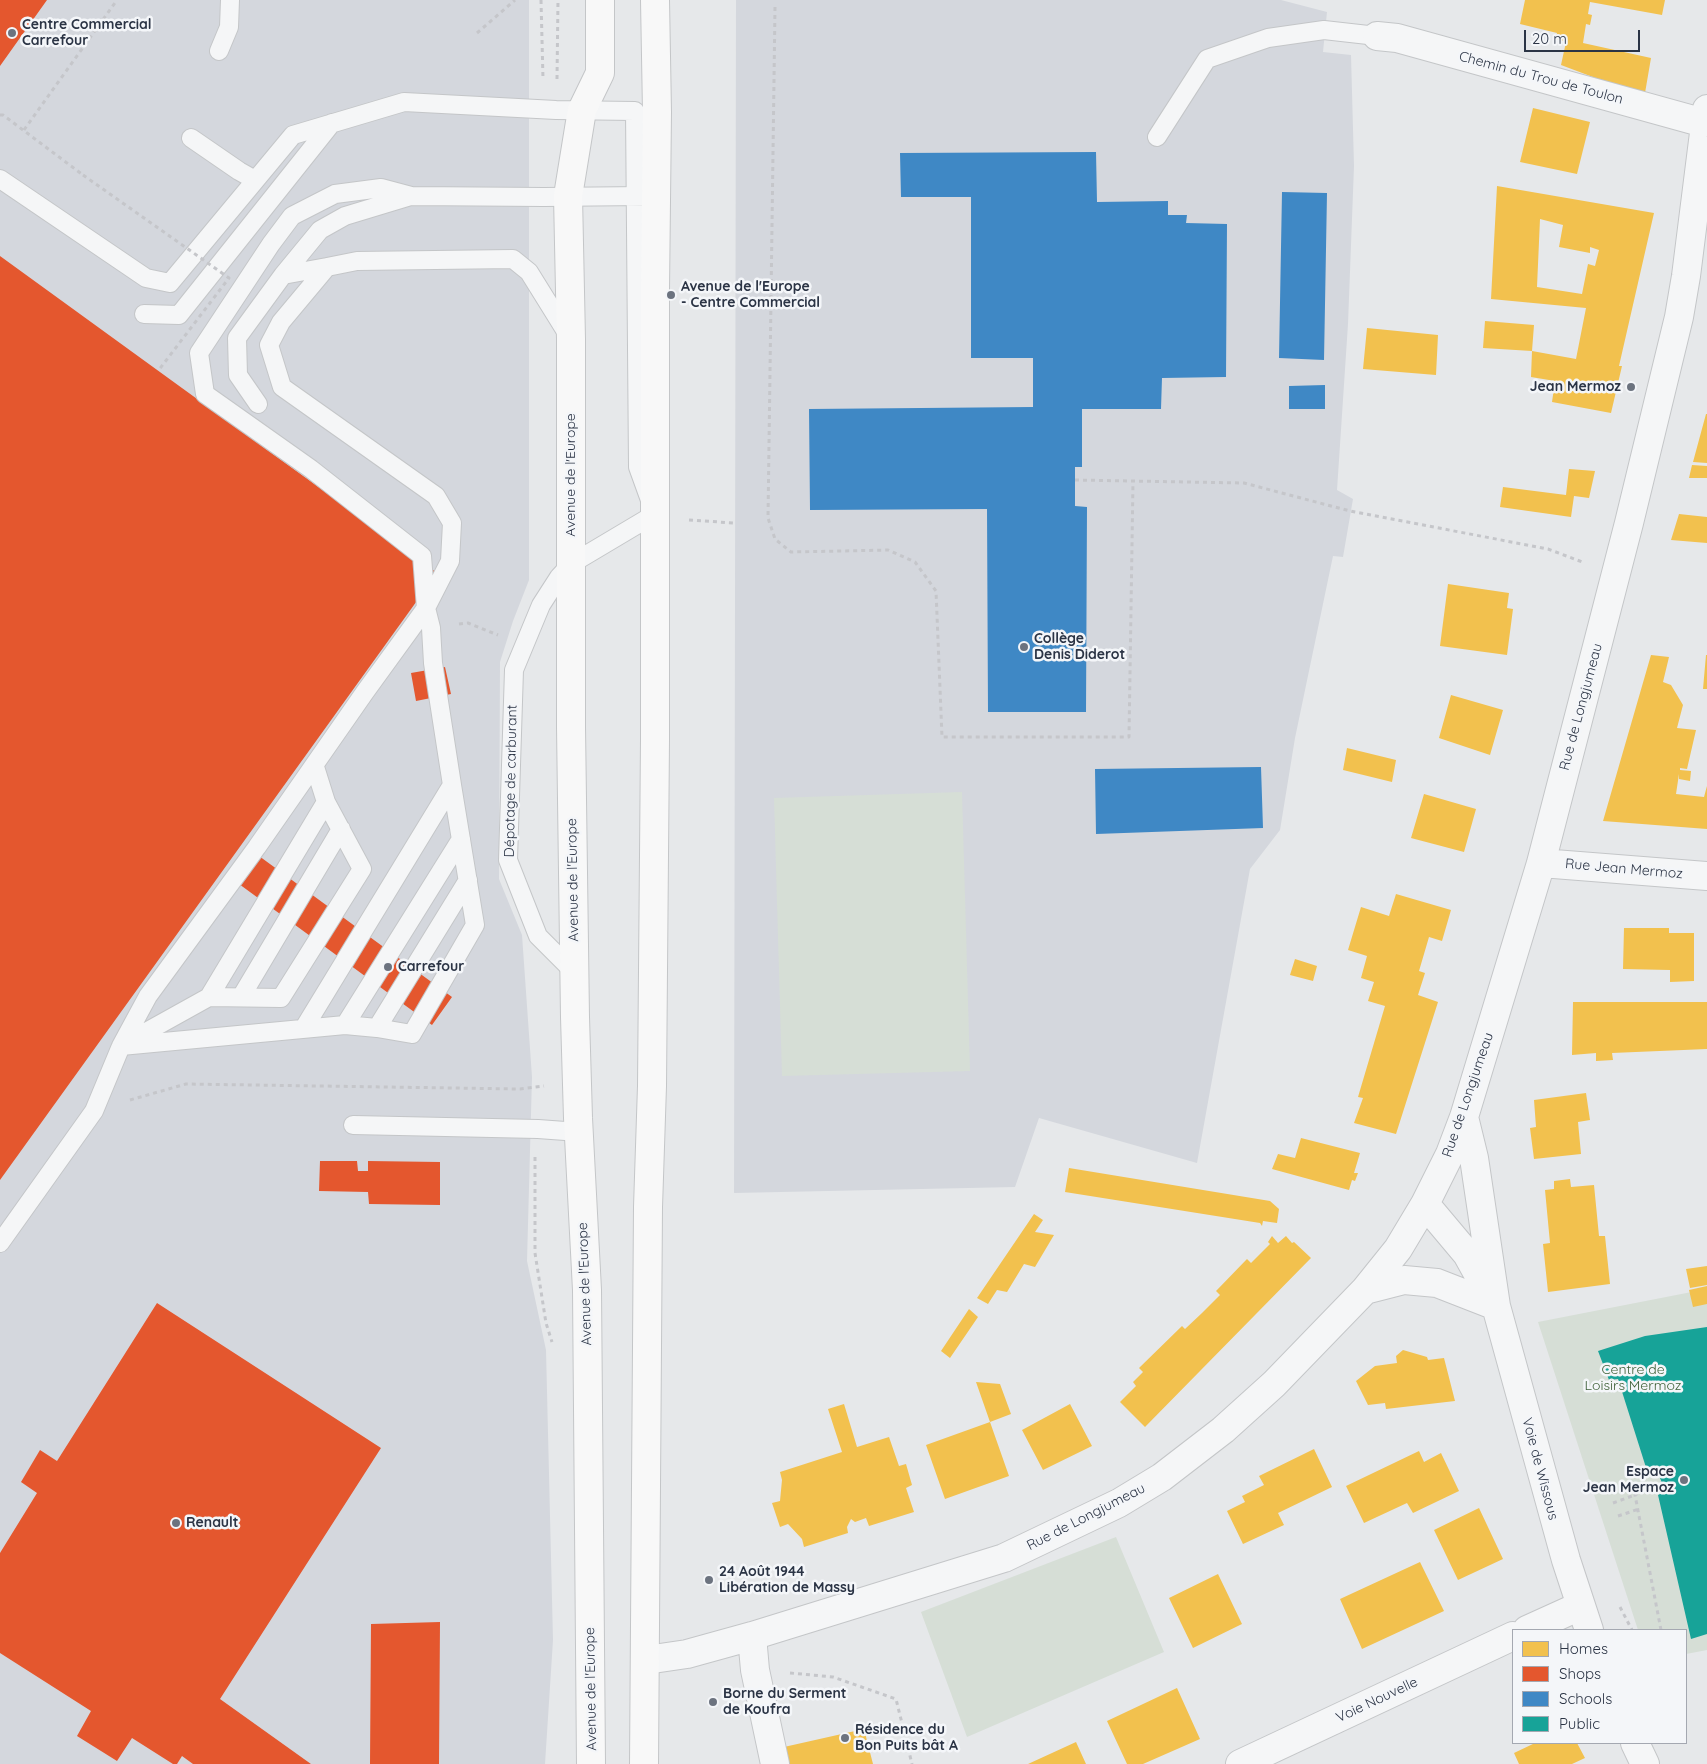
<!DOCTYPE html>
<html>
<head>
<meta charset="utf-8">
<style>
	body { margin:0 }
	#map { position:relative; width:1707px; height:1764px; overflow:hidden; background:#e6e8ea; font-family:Quicksand,sans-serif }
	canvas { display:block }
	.legend { position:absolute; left:1512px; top:1629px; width:175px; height:115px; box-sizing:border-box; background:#f4f6f9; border:1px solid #a4a8b1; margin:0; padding:6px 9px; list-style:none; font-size:15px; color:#2b3445 }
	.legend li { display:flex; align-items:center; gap:10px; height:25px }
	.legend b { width:25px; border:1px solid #a4a8b1 }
	.scale { position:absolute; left:1524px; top:30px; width:116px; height:22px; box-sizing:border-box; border:2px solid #2b3445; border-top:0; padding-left:6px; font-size:15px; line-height:18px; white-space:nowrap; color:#2b3445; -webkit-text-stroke:4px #f4f6f9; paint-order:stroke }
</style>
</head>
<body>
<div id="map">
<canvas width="1707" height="1764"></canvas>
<ul class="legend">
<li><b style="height:14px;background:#f2c14e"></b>Homes</li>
<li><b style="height:14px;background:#e4572e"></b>Shops</li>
<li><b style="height:14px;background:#3f88c5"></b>Schools</li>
<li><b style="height:14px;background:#17a398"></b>Public</li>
</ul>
<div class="scale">20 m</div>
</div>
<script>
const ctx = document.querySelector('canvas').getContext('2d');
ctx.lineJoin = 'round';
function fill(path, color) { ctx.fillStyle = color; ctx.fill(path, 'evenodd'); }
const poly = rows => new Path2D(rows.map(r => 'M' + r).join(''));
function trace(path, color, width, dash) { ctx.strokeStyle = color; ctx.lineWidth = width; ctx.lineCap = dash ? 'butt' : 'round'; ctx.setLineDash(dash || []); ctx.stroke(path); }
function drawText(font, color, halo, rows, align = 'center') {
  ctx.font = font + ' Quicksand,sans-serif'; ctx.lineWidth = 5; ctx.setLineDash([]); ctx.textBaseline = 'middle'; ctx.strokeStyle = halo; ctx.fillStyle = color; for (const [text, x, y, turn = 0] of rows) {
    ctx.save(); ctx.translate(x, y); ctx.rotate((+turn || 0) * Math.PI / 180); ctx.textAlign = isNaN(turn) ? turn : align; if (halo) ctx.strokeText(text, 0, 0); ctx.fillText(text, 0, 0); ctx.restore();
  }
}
fill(poly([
	[0,0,529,0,529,580,513,621,500,662,499,879,522,935,532,1077,527,1261,546,1350,553,1640,545,1764,0,1764],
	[736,0,1281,0,1327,12,1323,52,1351,55,1354,166,1348,324,1337,490,1353,499,1343,557,1333,556,1295,738,1280,830,1250,869,1197,1163,1039,1118,1015,1187,734,1193]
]), '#d4d7dd');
fill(poly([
	[962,792,970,1071,782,1076,774,798],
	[1707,1289,1707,1650,1686,1654,1686,1630,1638,1630,1538,1322],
	[1116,1537,1164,1652,967,1737,921,1612]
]), '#d6ded6');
fill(poly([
	[1525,0,1665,0,1662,15,1590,2,1588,14,1592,15,1590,25,1586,24,1583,43,1651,58,1645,93,1622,88,1561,65,1566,42,1556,39,1557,33,1520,24],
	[1533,108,1590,122,1577,174,1520,162],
	[1497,186,1654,213,1619,366,1622,366,1611,413,1552,402,1555,381,1531,377,1532,351,1576,359,1586,308,1491,299],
	[1540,219,1563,225,1559,247,1590,253,1590,247,1599,250,1595,266,1588,264,1582,294,1537,287],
	[1485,321,1534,325,1532,351,1483,348],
	[1367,328,1438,335,1436,375,1363,369],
	[1707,414,1707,463,1693,462,1706,414],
	[1692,465,1707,466,1707,478,1689,478],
	[1569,469,1595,471,1589,498,1574,496,1571,517,1500,507,1503,487,1566,495],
	[1679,514,1707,517,1707,543,1671,540],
	[1448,584,1509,593,1507,608,1513,609,1507,655,1440,646],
	[1651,655,1669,657,1663,682,1671,685,1683,705,1677,728,1696,730,1687,769,1680,768,1680,770,1691,771,1690,781,1679,779,1679,774,1676,794,1704,797,1707,786,1707,829,1603,821],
	[1706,655,1707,655,1707,689,1703,689],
	[1451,695,1503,710,1490,755,1439,738],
	[1347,748,1396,760,1392,782,1343,770],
	[1424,794,1476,809,1464,852,1411,838],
	[1396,894,1451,910,1442,941,1429,937,1419,971,1425,973,1418,995,1438,1002,1396,1134,1354,1123,1363,1098,1358,1097,1385,1006,1368,1001,1374,982,1361,978,1367,956,1348,950,1361,907,1389,916],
	[1624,928,1669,928,1669,933,1694,933,1694,981,1670,982,1670,970,1623,969],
	[1295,959,1317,966,1313,981,1290,975],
	[1573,1002,1707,1002,1707,1049,1612,1053,1613,1060,1596,1061,1596,1053,1572,1055],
	[1586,1093,1590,1120,1578,1122,1581,1154,1534,1159,1530,1128,1536,1127,1534,1100],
	[1301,1138,1360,1153,1354,1173,1358,1173,1355,1181,1352,1180,1349,1190,1272,1169,1278,1154,1295,1158],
	[1069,1168,1270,1201,1279,1209,1277,1223,1263,1221,1262,1226,1260,1223,1065,1192],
	[1570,1179,1571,1187,1594,1185,1599,1236,1605,1236,1610,1284,1548,1292,1543,1244,1550,1243,1545,1190,1554,1189,1554,1181],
	[1034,1214,1043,1220,1035,1232,1054,1235,1035,1267,1024,1264,1007,1292,997,1290,988,1304,977,1298],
	[1272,1236,1278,1243,1286,1236,1292,1243,1294,1242,1311,1258,1145,1427,1120,1402,1136,1386,1133,1382,1143,1372,1139,1368,1182,1326,1185,1329,1202,1313,1220,1295,1216,1291,1247,1259,1251,1263,1270,1244,1268,1242],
	[1707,1266,1707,1285,1690,1288,1686,1269],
	[1707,1286,1707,1304,1693,1307,1689,1290],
	[969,1309,978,1317,950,1358,941,1351],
	[1403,1350,1427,1357,1428,1360,1444,1358,1455,1401,1386,1409,1385,1403,1368,1405,1356,1381,1375,1366,1397,1363,1396,1356],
	[976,1382,1000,1384,1011,1414,990,1422],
	[844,1404,857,1447,889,1437,899,1466,906,1464,912,1485,906,1488,914,1512,869,1526,866,1518,855,1522,851,1519,847,1527,848,1533,804,1547,802,1539,788,1524,780,1527,772,1503,780,1501,782,1480,780,1472,842,1452,828,1409],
	[1070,1404,1092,1446,1043,1470,1022,1430],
	[990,1422,1009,1476,945,1499,926,1445],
	[1314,1449,1332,1487,1278,1513,1284,1525,1243,1544,1227,1511,1245,1502,1242,1496,1264,1485,1259,1476],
	[1419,1451,1424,1462,1441,1453,1459,1491,1413,1513,1407,1503,1364,1523,1346,1486],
	[1479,1508,1503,1559,1458,1580,1434,1530],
	[1420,1562,1444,1611,1362,1649,1340,1599],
	[1218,1574,1242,1624,1193,1648,1169,1598],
	[1177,1688,1200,1739,1143,1764,1127,1764,1107,1721],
	[864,1729,873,1764,788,1764,784,1747],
	[1076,1742,1086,1764,1028,1764],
	[1535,1743,1577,1743,1585,1758,1572,1764,1519,1764,1514,1753]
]), '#f2c14e');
fill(poly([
	[0,0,47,0,0,66],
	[0,256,437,573,0,1180],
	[445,667,451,694,416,701,411,673],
	[259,856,452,997,432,1025,239,884],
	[320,1161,357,1161,358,1171,368,1171,368,1161,440,1162,440,1205,369,1204,368,1192,319,1191],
	[157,1303,381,1448,220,1699,311,1764,193,1764,182,1756,177,1764,173,1764,132,1738,117,1761,77,1736,91,1711,0,1653,0,1553,37,1493,21,1482,40,1450,57,1461],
	[440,1622,439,1764,370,1764,371,1624]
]), '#e4572e');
fill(poly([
	[1096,152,1097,202,1168,201,1168,215,1187,215,1186,223,1227,224,1226,377,1162,378,1161,409,1082,409,1082,467,1075,467,1075,506,1087,507,1086,712,988,712,987,509,810,510,809,409,1033,407,1033,358,971,358,971,197,901,197,900,153],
	[1282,192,1327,193,1324,360,1279,358],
	[1325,385,1325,409,1289,409,1289,386],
	[1261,767,1263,828,1096,834,1095,769]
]), '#3f88c5');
fill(poly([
	[1707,1327,1707,1634,1691,1639,1658,1495,1664,1492,1662,1483,1658,1473,1649,1477,1618,1379,1609,1380,1598,1351,1645,1336]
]), '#17a398');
const service = poly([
	[219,51,229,27,230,0],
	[1157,137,1207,59,1268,38,1324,30,1377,36],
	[191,138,239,171,255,180],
	[0,179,146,278,170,283,293,135,404,102,556,110,635,111,638,467,655,514,571,564,559,577,541,605,514,670,508,860,538,936,574,972],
	[283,275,320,230,345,216,411,196],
	[144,314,179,315,332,123],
	[258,404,238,375,237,338,283,275,327,267],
	[209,997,326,802],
	[241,997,341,829],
	[345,1025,461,839],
	[304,1028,452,785,433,663,431,628,426,608,422,556,311,469,205,394,199,353,271,244,292,216,335,194,381,188,411,196,544,197,645,196],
	[377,1028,468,880],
	[128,1042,209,997,281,998,362,869,326,802,315,767],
	[121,1046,345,1025,377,1028,412,1034,475,925,452,785],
	[353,1125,538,1129,579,1132],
	[0,1243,94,1111,121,1046,148,996,257,847,365,692,426,608,450,561,452,523,436,496,282,387,269,345,281,322,327,267,357,261,513,259,529,272,570,338]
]);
const minor = poly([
	[1377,36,1397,38,1704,123],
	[1541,863,1707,876],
	[1464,1117,1474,1158,1496,1306,1566,1560,1589,1630],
	[1425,1204,1467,1254,1488,1292],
	[1365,1290,1404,1280,1437,1283,1496,1306],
	[1527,1630,1580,1606],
	[752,1636,755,1670,775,1764],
	[645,1658,653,1659,687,1654,752,1636,1004,1558,1119,1503,1162,1477,1223,1430,1274,1384,1365,1290,1398,1249,1425,1204,1450,1154,1464,1117,1541,863,1629,523,1679,317,1686,276,1707,109],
	[1635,1743,1645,1764],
	[1240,1764,1513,1636]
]);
const secondary = poly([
	[591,1764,587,1290,578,1118,575,1017,571,727,571,339,568,196,582,110,600,73,600,0],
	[644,1764,648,1207,652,1086,655,740,655,290,657,112,655,0]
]);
trace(service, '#c4c6c8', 20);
trace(minor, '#c4c6c8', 30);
trace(secondary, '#c4c6c8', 30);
trace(poly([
	[541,0,543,79],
	[775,7,768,518,775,539,791,552,888,550,915,562,936,591,942,737,1129,737,1133,481],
	[477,33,515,0],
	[557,79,558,0],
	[0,115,3,115,83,175],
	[24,130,117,0],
	[1075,480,1244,483,1350,511,1548,549,1585,563],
	[689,520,734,523],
	[459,624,468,623,498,635],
	[130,1100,186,1084,520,1089,544,1086],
	[535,1157,535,1253,546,1323,552,1342],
	[1613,1503,1635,1495],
	[1618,1516,1639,1509],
	[1620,1607,1632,1630],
	[1661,1630,1635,1495,1662,1483],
	[790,1673,833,1677,896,1699,912,1764]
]), '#c5c6ca', 3, [4, 4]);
trace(service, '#f5f6f7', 18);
trace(minor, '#f5f6f7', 28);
trace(secondary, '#f8f8f8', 28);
trace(poly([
	[83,175,229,278,158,371]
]), '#c5c6ca', 3, [4, 4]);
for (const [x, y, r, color] of [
	[12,33,5,"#6c737f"],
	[671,295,5,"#6c737f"],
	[1631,387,5,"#6c737f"],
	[1024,647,5,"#6c737f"],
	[388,967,5,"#6c737f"],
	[1684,1480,5,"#6c737f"],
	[176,1523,5,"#6c737f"],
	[709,1580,5,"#6c737f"],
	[713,1702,5,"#6c737f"],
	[845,1738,5,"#6c737f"]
]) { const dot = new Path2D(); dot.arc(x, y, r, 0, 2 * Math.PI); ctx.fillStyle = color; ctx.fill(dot); trace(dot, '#f4f6f9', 2); }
drawText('bold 14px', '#2b3445', '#f4f6f9', [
	["Centre Commercial",22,25],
	["Carrefour",22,41],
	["Avenue de l'Europe",681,287],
	["- Centre Commercial",681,303],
	["Jean Mermoz",1621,387,"right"],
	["Collège",1034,639],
	["Denis Diderot",1034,655],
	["Carrefour",398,967],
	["Espace",1674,1472,"right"],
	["Jean Mermoz",1674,1488,"right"],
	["Renault",186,1523],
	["24 Août 1944",719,1572],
	["Libération de Massy",719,1588],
	["Borne du Serment",723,1694],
	["de Koufra",723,1710],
	["Résidence du",855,1730],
	["Bon Puits bât A",855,1746]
], 'left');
drawText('14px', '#2b3445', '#f4f6f9', [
	["Chemin du Trou de Toulon",1541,78,15],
	["Avenue de l'Europe",571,475,-90],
	["Rue de Longjumeau",1581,707,-75],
	["Dépotage de carburant",511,781,-89],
	["Rue Jean Mermoz",1624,869,5],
	["Avenue de l'Europe",573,880,-91],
	["Rue de Longjumeau",1468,1095,-71],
	["Avenue de l'Europe",585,1284,-92],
	["Voie de Wissous",1540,1469,75],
	["Rue de Longjumeau",1086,1517,-27],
	["Avenue de l'Europe",591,1689,-91],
	["Voie Nouvelle",1377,1700,-25]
]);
drawText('14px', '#3f6138', '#f4f6f9', [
	["Centre de",1633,1370],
	["Loisirs Mermoz",1633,1386]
]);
</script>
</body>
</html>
